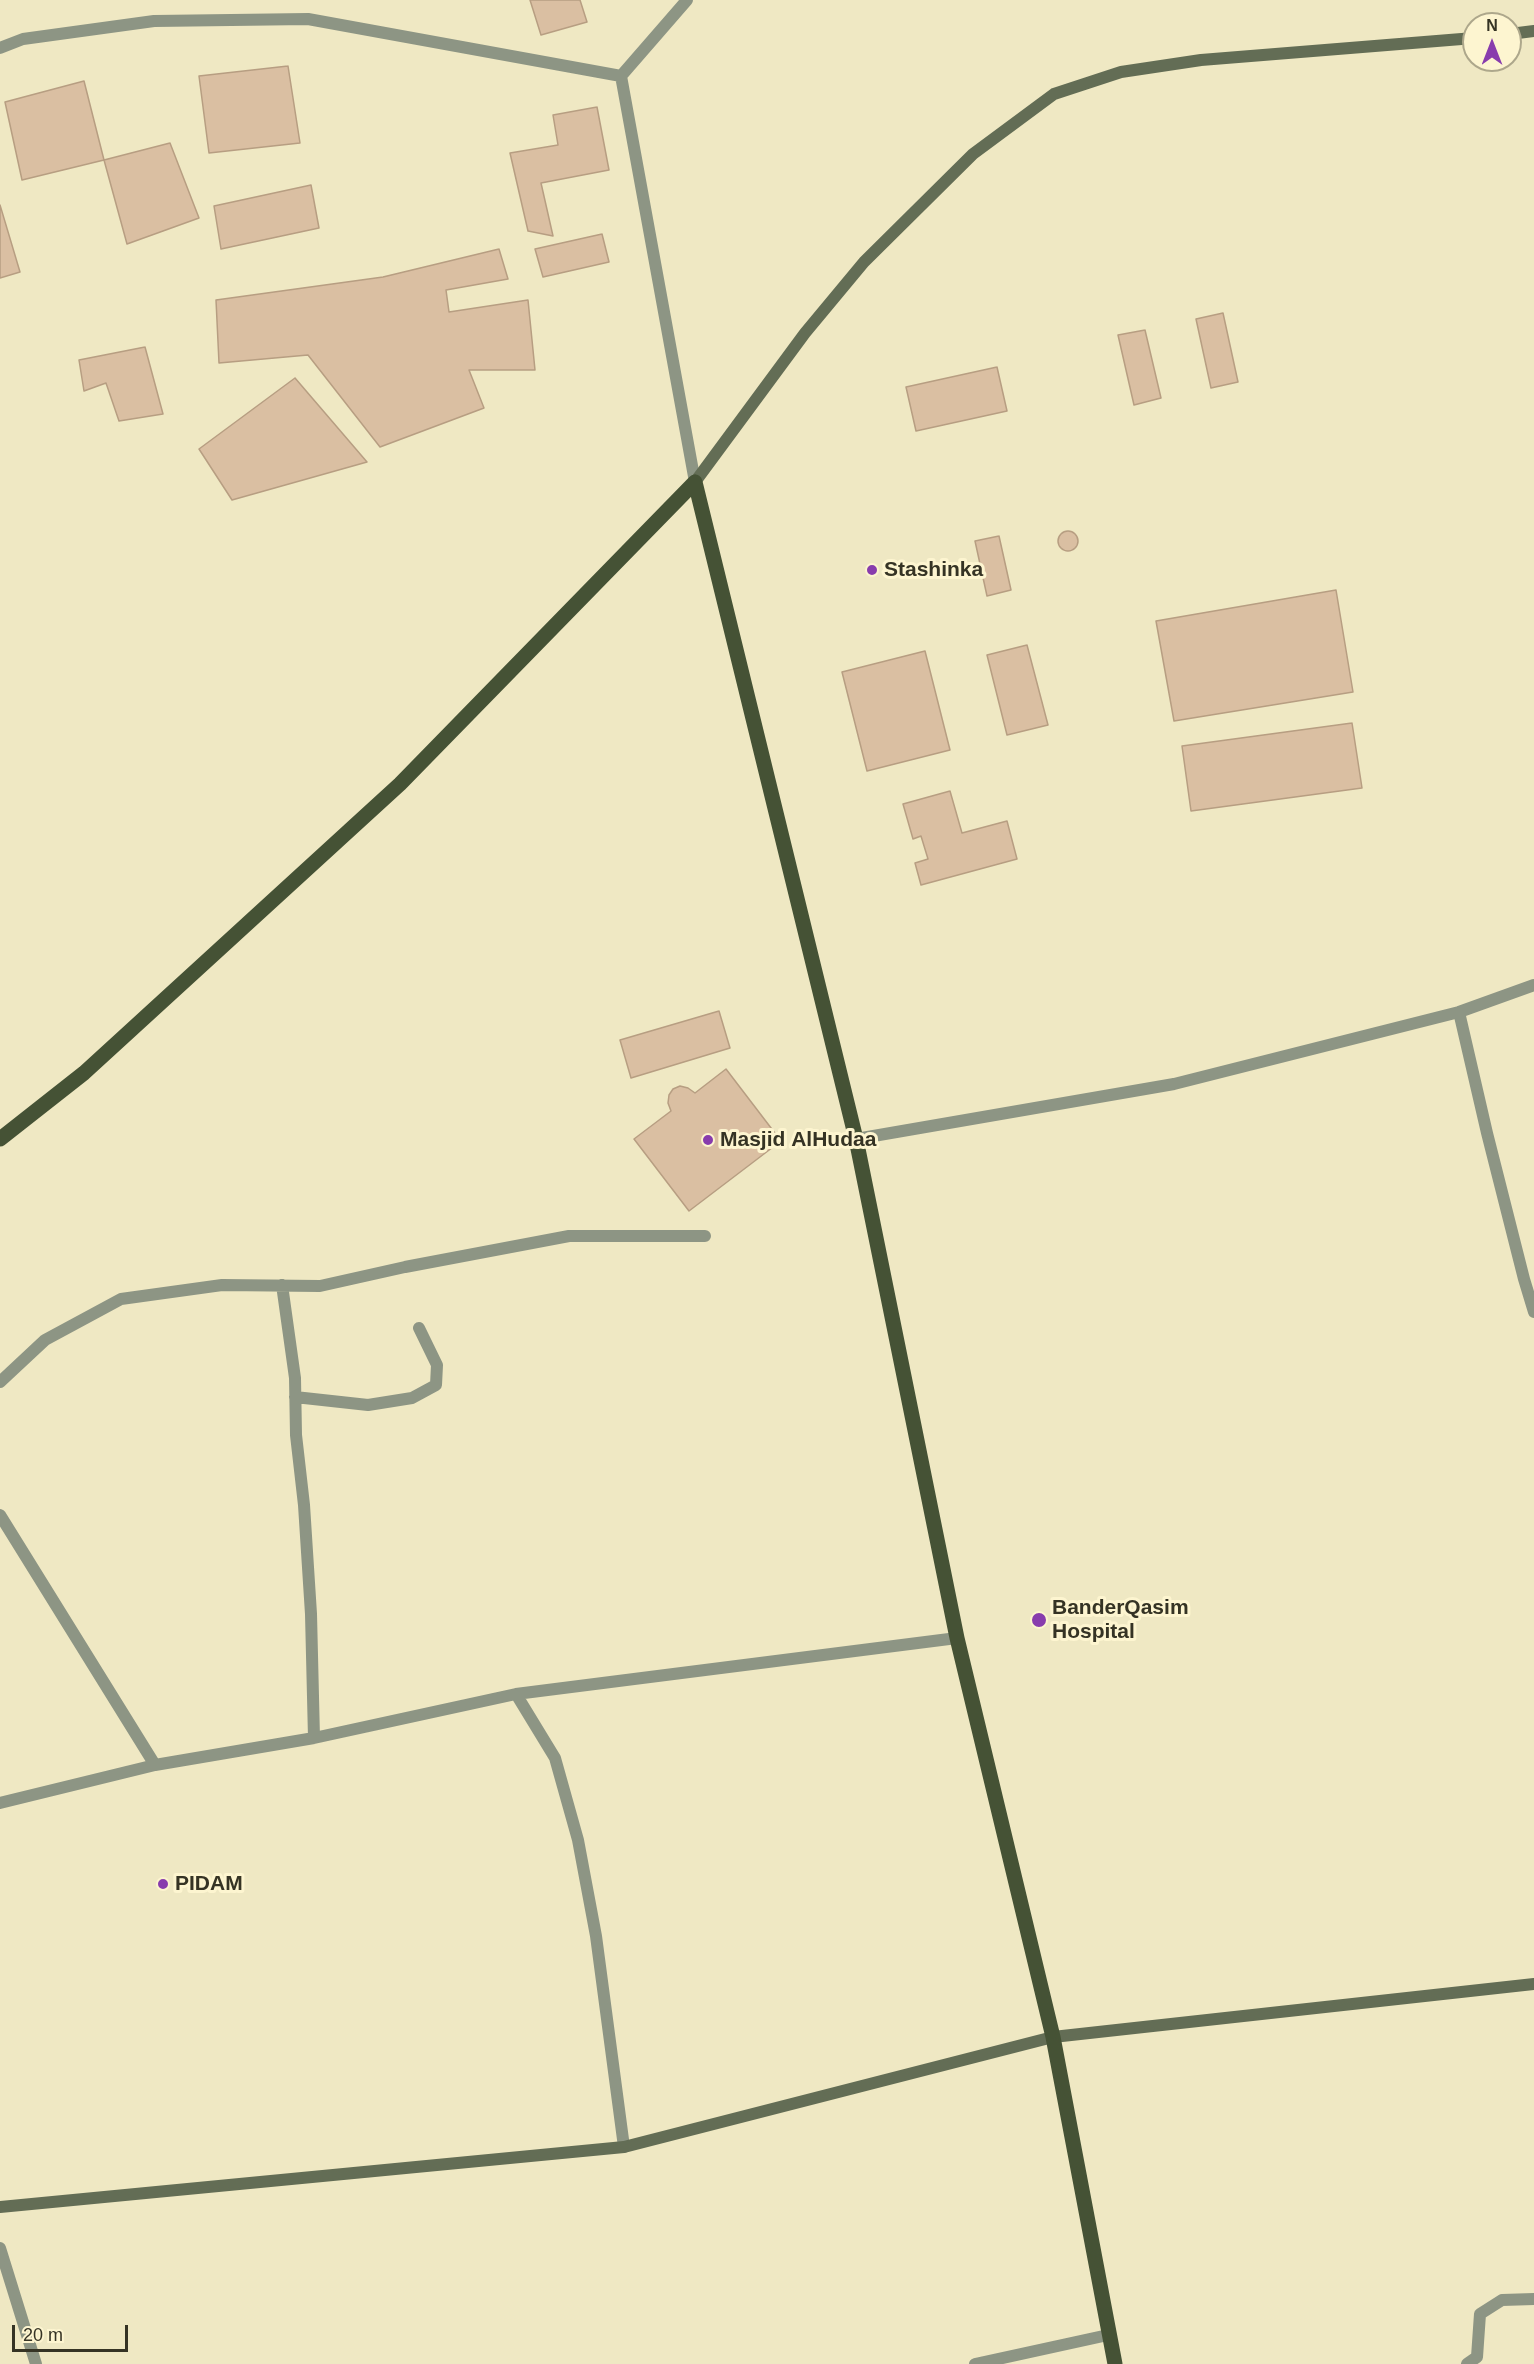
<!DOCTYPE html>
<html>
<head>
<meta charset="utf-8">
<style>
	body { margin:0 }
	#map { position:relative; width:1534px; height:2364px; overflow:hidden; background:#efe8c3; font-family:Helvetica,sans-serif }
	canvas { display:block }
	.north { position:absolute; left:1462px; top:12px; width:60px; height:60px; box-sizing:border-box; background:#fdf5d0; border:2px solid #ada78b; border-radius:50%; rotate:0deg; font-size:16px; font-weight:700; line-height:24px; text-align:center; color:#353324 }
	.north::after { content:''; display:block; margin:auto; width:21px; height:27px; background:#883cad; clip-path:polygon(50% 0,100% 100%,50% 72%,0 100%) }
	.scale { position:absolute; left:12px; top:2325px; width:116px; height:27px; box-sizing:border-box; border:3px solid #353324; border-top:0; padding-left:8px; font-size:18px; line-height:21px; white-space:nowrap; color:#353324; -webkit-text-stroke:4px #fdf5d0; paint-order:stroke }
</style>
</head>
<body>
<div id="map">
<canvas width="1534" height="2364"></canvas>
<div class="north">N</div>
<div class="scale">20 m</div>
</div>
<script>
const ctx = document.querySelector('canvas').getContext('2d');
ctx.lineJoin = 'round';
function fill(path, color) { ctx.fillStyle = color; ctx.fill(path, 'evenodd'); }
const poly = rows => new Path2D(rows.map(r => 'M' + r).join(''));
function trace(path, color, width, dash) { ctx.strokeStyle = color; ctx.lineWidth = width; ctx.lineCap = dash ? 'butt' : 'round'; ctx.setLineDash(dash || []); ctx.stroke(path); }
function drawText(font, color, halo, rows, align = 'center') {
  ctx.font = font + ' Helvetica,sans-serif'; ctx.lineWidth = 6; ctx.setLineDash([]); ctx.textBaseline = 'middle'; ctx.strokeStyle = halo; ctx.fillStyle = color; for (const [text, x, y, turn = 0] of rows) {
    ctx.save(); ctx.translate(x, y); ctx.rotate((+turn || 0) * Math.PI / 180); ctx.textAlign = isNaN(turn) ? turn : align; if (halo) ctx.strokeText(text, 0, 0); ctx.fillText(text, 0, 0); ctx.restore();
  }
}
const building = poly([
	[530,0,580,0,587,22,541,35,530,0],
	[288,66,300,143,209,153,199,76,288,66],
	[84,81,104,160,22,180,5,102,84,81],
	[597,107,609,170,541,183,553,236,528,231,510,153,558,145,553,115,597,107],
	[170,143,199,218,127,244,104,160,170,143],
	[311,185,319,228,221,249,214,206,311,185],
	[0,205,20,272,0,278,0,205],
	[602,234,609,262,543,277,535,249,602,234],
	[499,249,508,279,446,290,449,312,528,300,535,370,469,370,484,408,380,447,308,355,219,363,216,300,383,277,499,249],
	[1223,313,1238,382,1211,388,1196,319,1223,313],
	[1145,330,1161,398,1134,405,1118,335,1145,330],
	[145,347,163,414,119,421,106,383,84,391,79,360,145,347],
	[997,367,1007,411,916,431,906,387,997,367],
	[295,378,367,462,232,500,199,449,295,378],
	'1058 541a10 10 0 1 1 20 0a10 10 0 1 1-20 0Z',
	[999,536,1011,590,987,596,975,541,999,536],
	[1336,590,1353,692,1174,721,1156,621,1336,590],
	[1027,645,1048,725,1007,735,987,655,1027,645],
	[925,651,950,750,867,771,842,672,925,651],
	[1352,723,1362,788,1191,811,1182,746,1352,723],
	[950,791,962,833,1007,821,1017,859,921,885,915,863,928,859,921,836,913,839,903,804,950,791],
	[719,1011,730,1048,631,1078,620,1040,719,1011],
	[726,1069,781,1141,689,1211,634,1139,671,1111,668,1103,669,1095,673,1089,680,1086,688,1088,695,1093,726,1069]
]);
fill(building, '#dabfa2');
trace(building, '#b79e82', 1.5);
trace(poly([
	[0,48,23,39,154,21,308,19,621,76],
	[621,76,695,482],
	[621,76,687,0],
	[1459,1012,1487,1133,1524,1279,1534,1312],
	[856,1139,1174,1084,1459,1012,1534,985],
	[282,1285,295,1378,296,1435,304,1505,311,1614,314,1738],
	[0,1382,45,1340,121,1299,222,1285,320,1286,405,1267,569,1236,705,1236],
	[295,1397,368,1405,412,1398,436,1385,437,1365,419,1328],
	[0,1515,155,1765],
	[516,1694,555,1758,578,1840,596,1936,624,2147],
	[0,1803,155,1765,314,1738,516,1694,957,1638],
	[0,2248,36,2364],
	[975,2364,1108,2335],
	[1467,2364,1477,2357,1480,2314,1502,2300,1534,2299]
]), '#8d9584', 12);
trace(poly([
	[1510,34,1534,31],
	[695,482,805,333,864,262,973,154,1054,94,1121,72,1201,60,1474,38],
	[0,2207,624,2147,1053,2037,1534,1984]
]), '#636d55', 12);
trace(poly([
	[695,482,856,1139,957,1638,1053,2037,1115,2364],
	[0,1139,84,1073,400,784,695,482]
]), '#455235', 15);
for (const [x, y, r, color] of [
	[872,570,6,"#883cad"],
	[708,1140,6,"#883cad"],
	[1039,1620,8,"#883cad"],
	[163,1884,6,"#883cad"]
]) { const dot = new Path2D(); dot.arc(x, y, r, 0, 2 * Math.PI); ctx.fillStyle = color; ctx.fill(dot); trace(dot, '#fdf5d0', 2); }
drawText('bold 21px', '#353324', '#fdf5d0', [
	["Stashinka",884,570],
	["Masjid AlHudaa",720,1140],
	["BanderQasim",1052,1608],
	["Hospital",1052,1632],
	["PIDAM",175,1884]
], 'left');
</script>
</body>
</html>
